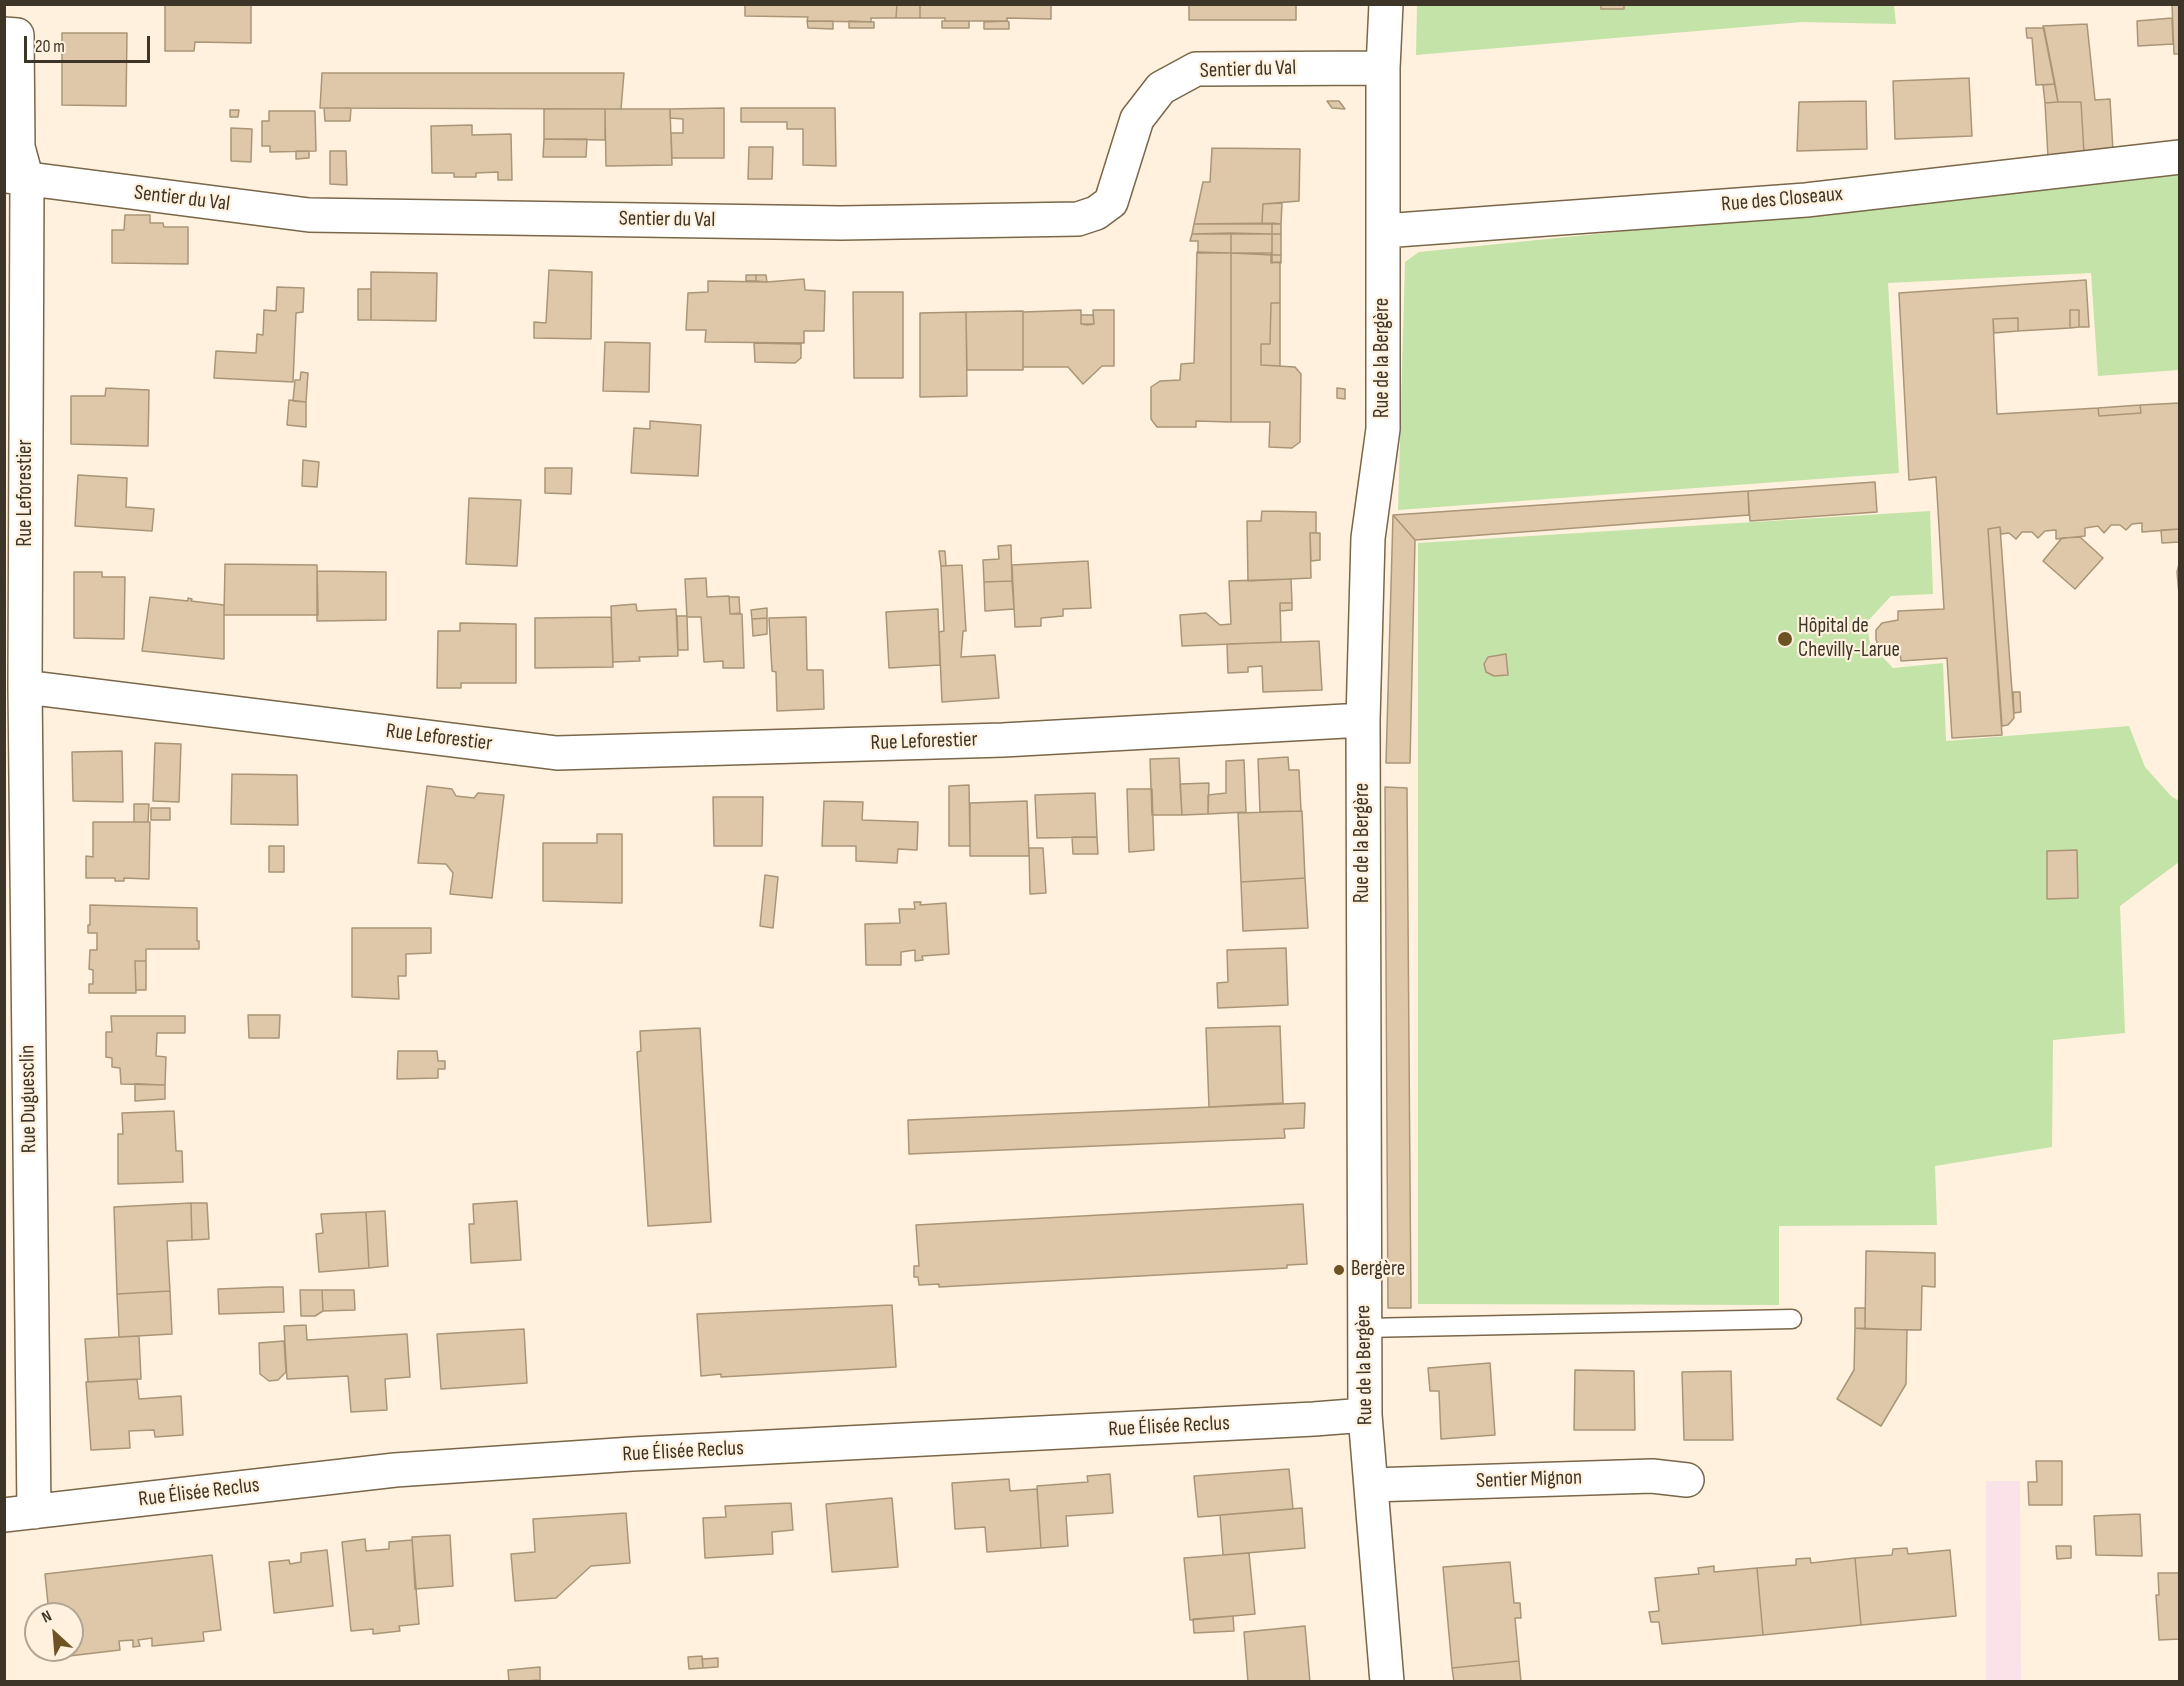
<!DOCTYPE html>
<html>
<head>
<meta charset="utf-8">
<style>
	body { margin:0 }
	#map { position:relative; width:2184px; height:1686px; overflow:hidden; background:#fff1dd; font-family:"Sofia Sans Condensed",sans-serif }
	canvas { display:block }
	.frame { position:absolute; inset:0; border:6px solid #3d3528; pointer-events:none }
	.north { position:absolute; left:24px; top:1602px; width:60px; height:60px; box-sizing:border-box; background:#fff1dd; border:2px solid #b1a695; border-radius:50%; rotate:334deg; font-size:16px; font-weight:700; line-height:24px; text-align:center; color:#3d3528 }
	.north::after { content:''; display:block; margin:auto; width:21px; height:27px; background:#6d5224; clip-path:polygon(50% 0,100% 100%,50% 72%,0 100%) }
	.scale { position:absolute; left:24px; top:36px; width:126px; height:27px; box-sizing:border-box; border:3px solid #3d3528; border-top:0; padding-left:8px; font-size:18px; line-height:21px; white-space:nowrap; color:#3d3528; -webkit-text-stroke:4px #fff1dd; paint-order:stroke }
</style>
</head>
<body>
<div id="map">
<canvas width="2184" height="1686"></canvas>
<div class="frame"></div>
<div class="north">N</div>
<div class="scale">20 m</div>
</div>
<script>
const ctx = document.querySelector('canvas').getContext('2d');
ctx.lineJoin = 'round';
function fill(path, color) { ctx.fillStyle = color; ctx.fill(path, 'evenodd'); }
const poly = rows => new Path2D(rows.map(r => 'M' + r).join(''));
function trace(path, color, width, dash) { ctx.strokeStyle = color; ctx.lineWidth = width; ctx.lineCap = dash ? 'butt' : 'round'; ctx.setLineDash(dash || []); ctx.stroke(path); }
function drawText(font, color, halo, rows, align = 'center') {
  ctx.font = font + ' "Sofia Sans Condensed",sans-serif'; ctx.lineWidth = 4.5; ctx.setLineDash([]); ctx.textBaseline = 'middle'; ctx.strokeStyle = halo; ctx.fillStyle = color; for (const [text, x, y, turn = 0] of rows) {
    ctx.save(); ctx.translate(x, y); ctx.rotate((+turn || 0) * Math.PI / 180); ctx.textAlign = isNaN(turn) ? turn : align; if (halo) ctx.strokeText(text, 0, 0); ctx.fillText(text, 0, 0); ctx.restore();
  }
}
fill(poly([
	[1986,1481,2020,1481,2021,1681,1986,1681]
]), '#fbe1e8');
fill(poly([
	[1417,5,1894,5,1896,24,1802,22,1416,55],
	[2179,175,2179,370,2098,376,2091,273,1888,283,1899,473,1398,510,1405,262,1419,252],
	[1930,511,1933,594,1891,596,1867,622,1870,644,1893,668,1943,663,1946,741,2129,726,2145,767,2171,796,2179,801,2179,862,2120,906,2125,1033,2053,1040,2052,1147,1935,1166,1937,1225,1779,1226,1779,1305,1418,1304,1418,543]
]), '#c4e3a9');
const building = poly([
	[165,4,251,4,251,43,195,42,194,51,165,51,165,4],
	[745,4,897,4,896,18,871,18,871,22,807,21,808,17,745,16,745,4],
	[897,4,920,4,920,18,896,18,897,4],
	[920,4,1051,4,1051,19,1007,18,1007,21,945,21,945,18,920,18,920,4],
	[1189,4,1296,4,1296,20,1189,20,1189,4],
	[1601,4,1624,4,1624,9,1601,9,1601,4],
	[2172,4,2180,4,2180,54,2174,54,2172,4],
	[2172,18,2173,44,2138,46,2137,21,2172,18],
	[807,21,833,21,833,29,808,28,807,21],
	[849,21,874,22,874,28,849,28,849,21],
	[942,21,969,21,969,28,942,28,942,21],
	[1007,21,1009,22,1009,29,984,29,984,22,1007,21],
	[2087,24,2095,100,2110,99,2113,151,2084,153,2081,102,2058,102,2043,26,2087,24],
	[2026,28,2044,28,2055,84,2036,85,2032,38,2027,38,2026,28],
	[62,33,127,33,126,106,62,105,62,33],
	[322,73,624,73,621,109,320,108,322,73],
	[1969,78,1972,136,1895,139,1893,81,1969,78],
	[2055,84,2058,102,2045,103,2043,85,2055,84],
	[1327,101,1339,101,1345,109,1332,108,1327,101],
	[1866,101,1867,149,1797,151,1799,102,1866,101],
	[2058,102,2081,102,2084,153,2048,157,2045,103,2058,102],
	[324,108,351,108,350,121,325,121,324,108],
	[724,108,724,158,672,158,671,133,683,133,683,119,670,118,670,109,724,108],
	[741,108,835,108,836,166,803,165,803,129,787,129,787,122,741,122,741,108],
	[544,109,605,109,605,140,544,139,544,109],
	[605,109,670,109,672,165,606,166,605,109],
	[230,110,239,110,238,117,230,117,230,110],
	[269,111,315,111,316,151,270,152,270,146,262,146,262,121,269,121,269,111],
	[472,125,472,135,511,134,512,180,498,180,498,172,476,173,476,177,454,177,454,173,432,173,431,126,472,125],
	[231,128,252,129,251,162,231,161,231,128],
	[544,139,587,139,586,157,543,157,544,139],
	[749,147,773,147,772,179,748,179,749,147],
	[1212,148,1300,149,1299,201,1263,204,1262,224,1194,224,1203,182,1210,182,1212,148],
	[296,151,309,151,309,158,296,159,296,151],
	[330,151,346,151,347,185,330,184,330,151],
	[1282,203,1281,224,1262,224,1263,204,1282,203],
	[125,215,150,215,150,223,163,223,164,227,188,227,188,264,112,263,112,230,124,230,125,215],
	[1272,223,1281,224,1281,234,1272,234,1272,223],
	[1272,223,1272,234,1192,234,1194,224,1272,223],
	[1231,233,1272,234,1272,255,1231,253,1231,233],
	[1231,233,1231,253,1198,253,1198,241,1190,241,1192,234,1231,233],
	[1272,234,1281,234,1281,255,1272,255,1272,234],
	[1197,252,1231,253,1231,422,1196,421,1196,427,1157,427,1151,419,1151,387,1160,381,1180,380,1181,364,1194,363,1197,252],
	[1231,253,1271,253,1271,263,1280,262,1280,303,1271,303,1270,344,1261,344,1261,365,1295,367,1301,374,1300,442,1292,448,1269,447,1270,422,1231,422,1231,253],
	[1272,255,1281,255,1281,263,1272,262,1272,255],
	[549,270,592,272,591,339,534,338,534,322,546,323,549,270],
	[371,272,437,273,436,321,371,320,371,272],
	[746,275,756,275,756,281,746,281,746,275],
	[756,275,766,275,767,282,756,281,756,275],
	[804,279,805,290,825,291,824,331,804,331,804,343,705,342,706,330,686,330,688,293,708,292,708,281,767,282,804,279],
	[2086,280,2089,327,2079,327,2079,310,2070,310,2070,328,2018,331,2018,318,1993,319,1997,414,2098,408,2099,416,2141,413,2140,405,2180,403,2180,529,2142,532,2142,523,2132,524,2126,530,2120,525,2111,525,2104,533,2098,526,2085,528,2085,536,2056,539,2056,530,2045,531,2038,538,2032,532,2022,532,2016,539,2009,533,2001,534,2000,527,1988,529,2002,735,1952,738,1947,658,1901,661,1900,652,1886,652,1878,646,1876,639,1876,630,1882,623,1898,620,1898,611,1944,609,1936,477,1909,480,1899,293,2086,280],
	[277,287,304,288,303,312,296,313,293,382,214,378,216,351,256,353,257,334,263,335,264,310,276,311,277,287],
	[358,289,371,289,371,320,358,320,358,289],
	[853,292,903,292,903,378,854,378,853,292],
	[1271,303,1280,303,1280,366,1261,365,1261,344,1270,344,1271,303],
	[1081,310,1081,324,1087,325,1094,324,1093,310,1114,310,1114,366,1102,366,1083,384,1068,367,1023,367,1023,312,1081,310],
	[2070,310,2079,310,2079,327,2070,328,2070,310],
	[1023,311,1023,370,967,370,966,312,1023,311],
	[966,312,967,396,920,397,920,313,966,312],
	[1081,315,1093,315,1094,324,1081,324,1081,315],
	[2018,318,2018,331,1994,333,1993,319,2018,318],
	[605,342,650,343,649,392,603,391,605,342],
	[754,343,801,344,801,358,795,363,755,362,754,343],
	[301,372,308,373,306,402,293,401,295,380,300,380,301,372],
	[106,388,149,390,148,446,71,444,71,396,105,396,106,388],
	[1337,388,1345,389,1345,399,1337,398,1337,388],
	[289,400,306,402,306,427,287,425,289,400],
	[2140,405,2141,413,2099,416,2098,408,2140,405],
	[650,421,701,425,698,476,631,473,634,428,650,429,650,421],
	[303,460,319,462,317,487,302,486,303,460],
	[545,468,572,468,571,494,545,493,545,468],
	[78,475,127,478,126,507,154,509,152,531,75,526,78,475],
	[1875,482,1877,512,1750,521,1748,491,1875,482],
	[1748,491,1749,515,1415,540,1393,515,1748,491],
	[469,498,521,500,517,566,466,564,469,498],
	[1262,511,1316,512,1316,533,1310,533,1311,578,1248,581,1247,521,1261,521,1262,511],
	[1393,515,1415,540,1410,763,1386,763,1393,515],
	[2000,527,2014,718,2008,725,2002,726,1988,529,2000,527],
	[2180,529,2180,542,2162,543,2161,530,2180,529],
	[1310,533,1320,533,1320,560,1311,561,1310,533],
	[2080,537,2103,558,2075,589,2043,561,2062,538,2080,537],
	[1011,545,1012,581,984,582,983,560,999,559,998,546,1011,545],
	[939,551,945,551,946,566,941,566,939,551],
	[1088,561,1091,608,1063,609,1063,616,1041,618,1041,626,1015,627,1012,565,1088,561],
	[225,564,317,565,318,615,224,615,225,564],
	[2179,564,2180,564,2180,606,2177,572,2179,564],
	[962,565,966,631,963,631,961,657,995,655,999,698,942,702,939,632,944,631,941,566,962,565],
	[317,571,386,572,386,620,317,621,317,571],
	[74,572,102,572,102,577,125,577,124,639,74,638,74,572],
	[706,578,707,597,729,596,730,614,742,614,744,668,723,668,723,661,704,662,701,617,687,617,685,579,706,578],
	[1291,579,1292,603,1280,603,1281,642,1182,646,1180,615,1206,613,1220,625,1231,624,1229,581,1291,579],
	[1012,581,1014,609,985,611,984,582,1012,581],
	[150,597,188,601,188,598,192,599,191,601,224,605,224,659,142,651,150,597],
	[729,597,739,597,740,613,730,614,729,597],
	[1280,603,1292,603,1292,610,1280,611,1280,603],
	[636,604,637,611,676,609,678,656,639,657,640,661,613,662,611,606,636,604],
	[767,608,767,618,752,619,751,610,767,608],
	[938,609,940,665,889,668,886,612,938,609],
	[677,616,687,616,688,650,678,650,677,616],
	[611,617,613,667,535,668,535,618,611,617],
	[806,617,807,670,823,670,824,709,777,711,776,672,772,671,769,618,806,617],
	[767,618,767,634,753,636,752,619,767,618],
	[460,623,516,624,516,683,461,683,461,688,437,688,438,631,460,631,460,623],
	[1319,641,1322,690,1263,692,1262,666,1248,667,1248,672,1228,673,1227,644,1319,641],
	[1506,654,1508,675,1494,676,1486,672,1484,664,1488,657,1506,654],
	[2013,692,2020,692,2021,712,2014,713,2013,692],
	[155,743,181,744,179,802,153,801,155,743],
	[122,751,123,802,73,801,72,752,122,751],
	[1288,757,1289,770,1299,770,1301,811,1260,812,1258,759,1288,757],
	[1179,758,1182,815,1152,815,1150,759,1179,758],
	[1244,760,1246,812,1208,814,1208,795,1226,793,1226,761,1244,760],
	[232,774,297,775,298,825,231,824,232,774],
	[1209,783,1208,814,1182,815,1180,784,1209,783],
	[969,785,970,846,949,846,949,786,969,785],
	[427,786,452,789,456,796,474,798,478,793,504,795,492,898,450,894,453,873,446,864,418,863,427,786],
	[1385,787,1407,788,1411,1308,1388,1308,1385,787],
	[1127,789,1152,789,1154,850,1129,852,1127,789],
	[1095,793,1097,837,1037,838,1035,795,1095,793],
	[713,797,763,797,762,846,714,846,713,797],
	[824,801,863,802,862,820,918,822,917,850,898,849,897,863,856,861,856,846,822,846,824,801],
	[1027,801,1029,856,970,856,970,803,1027,801],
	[134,804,149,804,148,822,134,822,134,804],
	[151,808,170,808,170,820,151,820,151,808],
	[1302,811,1305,878,1241,882,1238,813,1302,811],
	[93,822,150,822,149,879,124,878,124,881,115,881,115,878,86,878,86,856,93,857,93,822],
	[597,834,622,834,622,903,543,901,543,843,597,843,597,834],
	[1072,837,1097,837,1098,854,1073,854,1072,837],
	[269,846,284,846,284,872,269,872,269,846],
	[1029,848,1043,848,1046,893,1030,894,1029,848],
	[2077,850,2078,898,2047,899,2047,851,2077,850],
	[765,875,778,877,773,928,760,926,765,875],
	[1305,878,1308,928,1243,931,1241,882,1305,878],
	[914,902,921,902,920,905,946,903,949,954,922,956,923,960,915,961,915,950,901,952,901,965,866,965,865,924,900,923,899,909,915,909,914,902],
	[90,905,197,908,197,941,199,941,199,949,146,949,146,961,135,961,136,993,89,993,89,984,93,984,93,970,89,969,90,950,97,950,97,933,88,933,88,925,90,925,90,905],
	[352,928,431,928,431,953,406,954,406,976,398,976,399,999,352,997,352,928],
	[1286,948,1288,1005,1218,1008,1217,983,1228,982,1227,950,1286,948],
	[135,961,146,961,146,990,136,990,135,961],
	[248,1015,280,1015,279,1038,249,1038,248,1015],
	[111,1016,185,1016,185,1033,157,1033,156,1056,166,1057,165,1085,121,1084,120,1068,112,1067,112,1058,106,1057,106,1032,112,1032,111,1016],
	[1280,1026,1283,1103,1209,1107,1206,1028,1280,1026],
	[700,1028,711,1222,648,1226,637,1052,641,1051,640,1031,700,1028],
	[398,1051,437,1051,438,1061,445,1061,445,1069,438,1069,438,1078,397,1079,398,1051],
	[135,1084,165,1085,165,1099,135,1101,135,1084],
	[1305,1103,1304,1128,1284,1129,1285,1138,909,1154,908,1120,1305,1103],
	[174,1111,176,1151,182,1151,183,1182,118,1184,118,1134,123,1134,122,1113,174,1111],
	[517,1201,521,1260,471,1263,469,1224,474,1224,473,1204,517,1201],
	[191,1203,192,1240,167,1241,170,1291,117,1294,114,1207,191,1203],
	[191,1203,207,1203,209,1239,192,1240,191,1203],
	[1303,1204,1307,1264,1287,1265,1287,1268,939,1287,939,1284,919,1285,918,1277,914,1277,914,1266,919,1266,916,1225,1303,1204],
	[385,1211,388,1266,369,1268,366,1212,385,1211],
	[366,1212,369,1268,319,1272,316,1234,323,1233,321,1214,366,1212],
	[1866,1251,1935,1253,1935,1287,1922,1286,1921,1330,1865,1329,1866,1251],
	[270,1287,283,1287,284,1312,219,1314,218,1289,270,1287],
	[300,1290,322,1290,323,1311,315,1316,301,1316,300,1290],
	[322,1290,354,1290,355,1310,323,1311,322,1290],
	[170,1291,172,1334,119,1337,117,1294,170,1291],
	[892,1305,896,1367,721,1377,721,1374,701,1376,697,1314,892,1305],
	[1855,1308,1865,1308,1865,1329,1855,1328,1855,1308],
	[306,1325,307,1340,407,1334,410,1377,385,1379,387,1410,351,1412,348,1376,287,1379,284,1326,306,1325],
	[1855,1328,1907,1330,1906,1384,1881,1426,1837,1399,1854,1370,1855,1328],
	[524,1329,527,1383,441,1389,437,1334,524,1329],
	[139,1336,141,1379,88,1382,85,1339,139,1336],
	[284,1341,286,1372,278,1380,269,1381,260,1374,259,1343,284,1341],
	[1490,1363,1495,1435,1441,1439,1439,1391,1430,1391,1428,1368,1490,1363],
	[1575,1370,1634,1371,1635,1430,1574,1430,1575,1370],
	[1731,1371,1733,1440,1684,1440,1682,1372,1731,1371],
	[137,1379,139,1399,181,1396,183,1435,155,1437,154,1430,129,1431,130,1448,91,1450,86,1382,137,1379],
	[2036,1461,2062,1461,2062,1505,2029,1505,2028,1482,2037,1482,2036,1461],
	[1289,1469,1293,1509,1198,1517,1194,1476,1289,1469],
	[1110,1474,1113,1513,1066,1516,1068,1546,1041,1548,1037,1486,1088,1482,1087,1476,1110,1474],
	[1009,1479,1010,1491,1037,1489,1041,1548,987,1552,985,1527,955,1529,952,1483,1009,1479],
	[892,1498,898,1567,832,1572,826,1504,892,1498],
	[791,1503,793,1530,772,1532,773,1554,705,1558,703,1518,726,1517,725,1506,791,1503],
	[1302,1508,1305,1548,1223,1555,1220,1515,1302,1508],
	[626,1513,630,1563,591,1566,556,1598,515,1601,511,1554,535,1552,533,1519,626,1513],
	[2140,1514,2142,1556,2096,1555,2094,1516,2140,1514],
	[450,1535,453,1586,415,1589,412,1537,450,1535],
	[365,1539,366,1551,389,1549,389,1542,412,1540,419,1624,399,1626,400,1631,373,1634,373,1629,351,1631,342,1542,365,1539],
	[2056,1546,2071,1546,2071,1558,2057,1559,2056,1546],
	[1907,1548,1908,1554,1950,1550,1956,1616,1861,1625,1855,1558,1892,1555,1893,1549,1907,1548],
	[327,1550,333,1606,274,1613,269,1562,289,1560,290,1564,301,1562,301,1553,327,1550],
	[1249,1553,1255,1614,1190,1620,1184,1558,1249,1553],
	[212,1555,221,1630,203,1632,204,1641,152,1646,152,1638,138,1640,140,1646,133,1647,133,1640,119,1641,120,1650,69,1656,69,1650,72,1650,72,1614,49,1614,45,1574,212,1555],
	[1810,1558,1811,1563,1855,1558,1861,1625,1763,1635,1757,1568,1796,1565,1796,1559,1810,1558],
	[1510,1562,1514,1603,1520,1603,1521,1618,1515,1618,1519,1661,1452,1668,1443,1567,1510,1562],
	[1714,1566,1714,1572,1757,1568,1763,1635,1662,1644,1659,1622,1651,1622,1649,1612,1659,1611,1655,1578,1699,1574,1698,1568,1714,1566],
	[2158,1573,2180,1573,2180,1639,2159,1640,2156,1595,2159,1595,2158,1573],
	[1233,1616,1234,1631,1194,1633,1193,1619,1233,1616],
	[1305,1626,1310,1682,1248,1682,1244,1632,1305,1626],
	[702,1656,703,1668,689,1669,688,1657,702,1656],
	[718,1658,718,1667,703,1668,702,1659,718,1658],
	[1519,1661,1521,1682,1454,1682,1452,1668,1519,1661],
	[540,1667,540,1680,509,1682,508,1670,540,1667]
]);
fill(building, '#dfc8a9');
trace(building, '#aa9577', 1.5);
const lane = poly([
	[1364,1328,1792,1319]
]);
const street = poly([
	[1386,4,1383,68,1383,429,1368,538,1363,720,1365,1415,1387,1682],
	[4,34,17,35,18,147,27,180,25,687,557,753,1003,740,1363,720],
	[6,176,309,215,841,223,1078,219,1096,213,1111,202,1137,119,1161,88,1196,69,1383,68],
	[1383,231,1806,200,2180,157],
	[25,687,34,1512],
	[1371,1485,1652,1476,1687,1480],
	[4,1515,395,1470,632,1454,1314,1419,1365,1415]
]);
trace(lane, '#7a6649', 21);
trace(street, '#7a6649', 36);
trace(lane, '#fff', 18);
trace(street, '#fff', 33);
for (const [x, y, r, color] of [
	[1785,639,8,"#6d5224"],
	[1339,1270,6,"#6d5224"]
]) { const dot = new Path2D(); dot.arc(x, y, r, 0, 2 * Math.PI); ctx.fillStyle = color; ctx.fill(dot); trace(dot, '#fff1dd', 2); }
drawText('21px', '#3d3528', '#fff1dd', [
	["Sentier du Val",1248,70,-2],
	["Sentier du Val",182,199,7],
	["Rue des Closeaux",1782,200,-5],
	["Sentier du Val",667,220,1],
	["Rue de la Bergère",1383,358,-90],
	["Rue Leforestier",26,493,-90],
	["Rue Leforestier",439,738,7],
	["Rue Leforestier",924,742,-2],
	["Rue de la Bergère",1363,843,-90],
	["Rue Duguesclin",29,1099,-91],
	["Rue de la Bergère",1365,1365,-91],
	["Rue Élisée Reclus",1169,1427,-3],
	["Rue Élisée Reclus",683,1452,-3],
	["Sentier Mignon",1529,1480,-2],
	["Rue Élisée Reclus",199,1493,-7]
]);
drawText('21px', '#3d3528', '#fff1dd', [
	["Hôpital de",1798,627],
	["Chevilly-Larue",1798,651],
	["Bergère",1351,1270]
], 'left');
</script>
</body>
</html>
